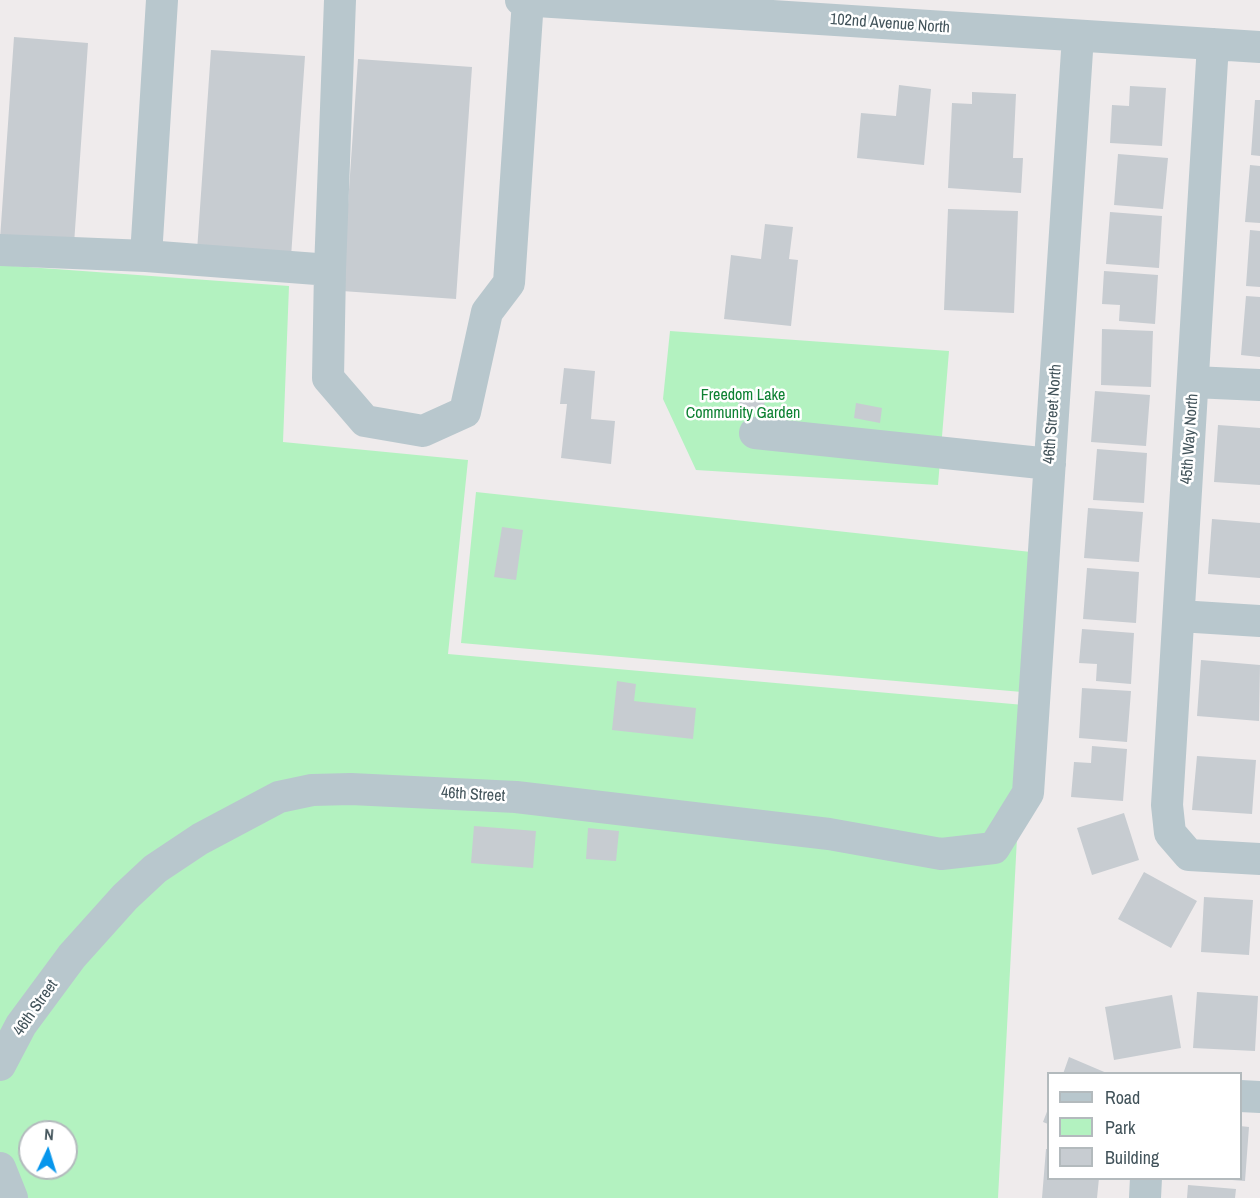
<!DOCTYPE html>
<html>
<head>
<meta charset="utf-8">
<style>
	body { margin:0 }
	#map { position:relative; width:1260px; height:1198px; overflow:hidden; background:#efebec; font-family:"Archivo Narrow",sans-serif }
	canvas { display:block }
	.legend { position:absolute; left:1047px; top:1072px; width:195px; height:108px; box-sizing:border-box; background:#fff; border:2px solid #b3babd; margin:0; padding:8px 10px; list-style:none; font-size:18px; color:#42535a }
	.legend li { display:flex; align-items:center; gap:12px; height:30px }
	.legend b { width:30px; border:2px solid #b3babd }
	.north { position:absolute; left:18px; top:1120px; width:60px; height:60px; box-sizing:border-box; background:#fff; border:2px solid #b3babd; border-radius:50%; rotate:4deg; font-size:16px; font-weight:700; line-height:24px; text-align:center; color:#42535a }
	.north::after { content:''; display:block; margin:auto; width:21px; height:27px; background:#0796ec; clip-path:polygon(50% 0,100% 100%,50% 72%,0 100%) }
</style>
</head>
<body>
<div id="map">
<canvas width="1260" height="1198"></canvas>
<ul class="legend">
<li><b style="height:8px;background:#b8c7cd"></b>Road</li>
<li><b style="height:16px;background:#b3f2c0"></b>Park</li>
<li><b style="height:16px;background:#c7ccd1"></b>Building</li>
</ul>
<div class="north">N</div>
</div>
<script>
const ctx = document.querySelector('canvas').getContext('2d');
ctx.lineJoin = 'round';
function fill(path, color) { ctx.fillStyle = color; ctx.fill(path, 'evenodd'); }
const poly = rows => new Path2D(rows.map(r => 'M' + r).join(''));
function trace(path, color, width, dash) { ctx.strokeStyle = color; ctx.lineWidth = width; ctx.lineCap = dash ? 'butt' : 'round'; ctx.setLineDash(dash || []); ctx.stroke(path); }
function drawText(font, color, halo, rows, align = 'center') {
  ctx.font = font + ' "Archivo Narrow",sans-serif'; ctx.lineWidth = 5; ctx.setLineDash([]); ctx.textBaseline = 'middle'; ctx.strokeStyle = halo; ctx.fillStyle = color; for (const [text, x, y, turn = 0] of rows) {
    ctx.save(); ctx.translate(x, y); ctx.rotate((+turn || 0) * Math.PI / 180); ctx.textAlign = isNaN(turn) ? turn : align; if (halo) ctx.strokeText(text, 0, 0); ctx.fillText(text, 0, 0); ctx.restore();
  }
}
fill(poly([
	[0,265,289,286,283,442,468,460,448,654,1024,705,998,1198,0,1198],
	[30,1132,66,1132,66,1168,30,1168],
	[670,331,949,351,938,485,696,470,663,399],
	[476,492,1031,552,1022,692,461,643]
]), '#b3f2c0');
fill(poly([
	[14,37,88,43,74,244,0,239],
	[211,50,305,56,291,257,197,251],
	[358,59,472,67,456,299,342,291],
	[899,85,931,89,924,165,857,158,861,113,896,116],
	[1130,86,1166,88,1162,146,1110,143,1112,105,1129,106],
	[972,92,1016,94,1013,158,1023,158,1021,193,948,188,952,103,972,104],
	[1255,100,1260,100,1260,156,1251,155],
	[1118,154,1168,158,1163,209,1114,205],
	[1250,165,1260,166,1260,223,1245,222],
	[948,209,1018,211,1014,313,944,310],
	[1110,212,1162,216,1159,268,1106,264],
	[765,224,793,227,789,259,798,260,791,326,724,319,731,255,761,259],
	[1250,230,1260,231,1260,287,1246,286],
	[1104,271,1158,275,1155,324,1119,321,1120,305,1102,304],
	[1246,296,1260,297,1260,357,1241,355],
	[1102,329,1153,331,1151,387,1101,385],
	[564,368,595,371,591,419,615,421,611,464,561,458,567,404,560,404],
	[1095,391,1150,395,1146,446,1091,442],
	[740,393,765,395,764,412,738,409],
	[856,403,882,408,880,423,854,418],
	[1218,425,1260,428,1260,485,1214,482],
	[1097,449,1147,453,1144,503,1093,500],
	[1088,508,1143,512,1139,562,1084,558],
	[1212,519,1260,523,1260,578,1208,574],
	[502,527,523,530,516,580,494,577],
	[1087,568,1139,572,1136,623,1083,619],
	[1082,629,1134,633,1131,684,1096,681,1097,664,1079,663],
	[1201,660,1260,665,1259,721,1197,716],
	[617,681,636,684,634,701,696,708,693,739,612,730],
	[1082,688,1131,691,1127,742,1079,738],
	[1092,746,1127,749,1123,801,1071,797,1074,762,1091,763],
	[1197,756,1256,760,1252,814,1192,810],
	[1124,813,1139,860,1092,875,1077,828],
	[474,826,536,831,533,868,471,863],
	[588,828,619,831,616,861,586,859],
	[1144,872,1197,901,1171,948,1118,919],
	[1204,897,1253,900,1249,955,1201,952],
	[1197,992,1258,996,1255,1051,1193,1048],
	[1172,995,1181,1048,1114,1060,1105,1007],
	[1069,1057,1109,1074,1063,1074],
	[1048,1109,1048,1124,1043,1122],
	[1240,1126,1249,1127,1245,1181,1232,1180,1232,1178,1240,1178],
	[1046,1149,1048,1149,1048,1178,1099,1178,1097,1198,1042,1198],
	[1188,1185,1236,1189,1235,1198,1187,1198]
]), '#c7ccd1');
trace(poly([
	[521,0,1260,47],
	[1213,44,1167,805,1170,833,1189,855,1260,859],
	[0,250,146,256,162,0],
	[146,256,330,270,340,0],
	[330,270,328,378,365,421,423,431,465,412,487,312,509,283,528,0],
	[1193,382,1260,385],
	[755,433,1050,464],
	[1179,616,1260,621],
	[0,1065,21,1025,72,956,125,897,155,869,200,839,279,797,312,790,351,789,516,797,829,834,941,854,994,848,1028,793,1078,36],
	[1240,1096,1260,1097],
	[0,1168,12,1198],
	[1145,1198,1146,1178]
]), '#b8c7cd', 32);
drawText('16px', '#42535a', '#fff', [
	["102nd Avenue North",890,24,4],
	["46th Street North",1053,414,-86],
	["45th Way North",1190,439,-86],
	["46th Street",473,795,3],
	["46th Street",36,1008,-55]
]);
drawText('16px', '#0d8132', '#fff', [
	["Freedom Lake",743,396],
	["Community Garden",743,414]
]);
</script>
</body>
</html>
